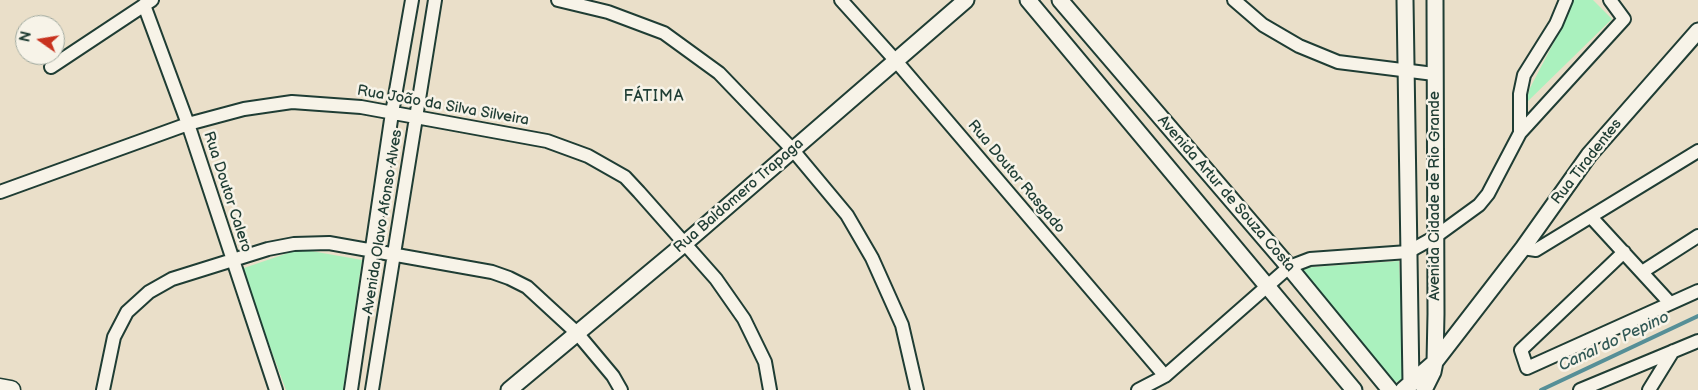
<!DOCTYPE html>
<html>
<head>
<meta charset="utf-8">
<style>
	body { margin:0 }
	#map { position:relative; width:1698px; height:390px; overflow:hidden; background:#eadfc9; font-family:"Balsamiq Sans",sans-serif }
	canvas { display:block }
	.north { position:absolute; left:15px; top:15px; width:50px; height:50px; box-sizing:border-box; background:#f7f3e8; border:1px solid #a1aaa0; border-radius:50%; rotate:283deg; font-size:14px; font-weight:700; line-height:20px; text-align:center; color:#1f3d34 }
	.north::after { content:''; display:block; margin:auto; width:18px; height:22px; background:#c8321e; clip-path:polygon(50% 0,100% 100%,50% 72%,0 100%) }
</style>
</head>
<body>
<div id="map">
<canvas width="1698" height="390"></canvas>
<div class="north">N</div>
</div>
<script>
const ctx = document.querySelector('canvas').getContext('2d');
ctx.lineJoin = 'round';
function fill(path, color) { ctx.fillStyle = color; ctx.fill(path, 'evenodd'); }
const poly = rows => new Path2D(rows.map(r => 'M' + r).join(''));
function trace(path, color, width, dash) { ctx.strokeStyle = color; ctx.lineWidth = width; ctx.lineCap = dash ? 'butt' : 'round'; ctx.setLineDash(dash || []); ctx.stroke(path); }
function drawText(font, color, halo, rows, align = 'center') {
  ctx.font = font + ' "Balsamiq Sans",sans-serif'; ctx.lineWidth = 5; ctx.setLineDash([]); ctx.textBaseline = 'middle'; ctx.strokeStyle = halo; ctx.fillStyle = color; for (const [text, x, y, turn = 0] of rows) {
    ctx.save(); ctx.translate(x, y); ctx.rotate((+turn || 0) * Math.PI / 180); ctx.textAlign = isNaN(turn) ? turn : align; if (halo) ctx.strokeText(text, 0, 0); ctx.fillText(text, 0, 0); ctx.restore();
  }
}
fill(poly([
	[1572,0,1593,0,1612,19,1525,104,1530,88,1565,21],
	[300,249,362,260,343,390,286,390,241,269],
	[1399,261,1405,377,1392,385,1300,268]
]), '#aaf1be');
trace(poly([
	[1541,390,1698,316]
]), '#568f97', 4);
const minor = poly([
	[558,0,608,12,664,33,719,73,792,149,847,215,872,258,902,325,917,390],
	[841,0,896,61,1165,376],
	[1234,0,1263,25,1299,46,1338,62,1434,74],
	[144,5,188,124,276,390],
	[51,67,152,0],
	[1520,133,1520,94,1524,75,1556,24,1566,0],
	[0,192,188,124,244,109,292,102,361,107,547,141,588,156,625,177,639,192,716,279,744,319,765,362,770,390],
	[1591,217,1670,303],
	[1523,248,1536,250,1698,151],
	[1624,252,1521,350,1527,368,1698,291],
	[1642,272,1698,236],
	[103,390,114,337,127,312,149,292,172,279,268,249,294,244,329,243,492,272,509,278,527,287,577,333,613,376,621,390],
	[351,390,392,113,412,0],
	[372,390,435,0],
	[1138,390,1165,376,1289,267,1310,259,1408,252,1435,237,1479,205,1488,194,1520,133,1624,19,1610,0],
	[1580,390,1698,341],
	[1649,390,1673,351]
]);
const tertiary = poly([
	[1028,0,1354,390],
	[1060,0,1289,267,1390,390],
	[1405,0,1411,384],
	[509,390,684,244,966,0],
	[1403,390,1435,362,1523,248,1589,155,1698,31],
	[1424,390,1433,372,1435,362,1436,314,1435,0]
]);
const secondary = poly([
	[0,388,11,390]
]);
trace(minor, '#1f3d34', 16);
trace(tertiary, '#1f3d34', 19);
trace(secondary, '#1f3d34', 21);
trace(minor, '#f7f3e8', 12);
trace(tertiary, '#f7f3e8', 15);
trace(secondary, '#f7f3e8', 18);
drawText('15px', '#1f3d34', '#f7f3e8', [
	["Rua João da Silva Silveira",443,106,10],
	["Rua Tiradentes",1587,162,-52],
	["Rua Doutor Rasgado",1016,177,50],
	["Rua Doutor Calero",227,192,72],
	["Avenida Artur de Souza Costa",1226,194,49],
	["Rua Baldomero Trapaga",739,196,-41],
	["Avenida Cidade de Rio Grande",1435,196,-90],
	["Avenida Olavo Afonso Alves",383,222,-81]
]);
ctx.letterSpacing = '1px';
drawText('16px', '#1f3d34', '#f7f3e8', [
	["FÁTIMA",654,97]
]);
ctx.letterSpacing = '0px';
drawText('italic 16px', '#315855', '#f7f3e8', [
	["Canal do Pepino",1614,342,-25]
]);
</script>
</body>
</html>
